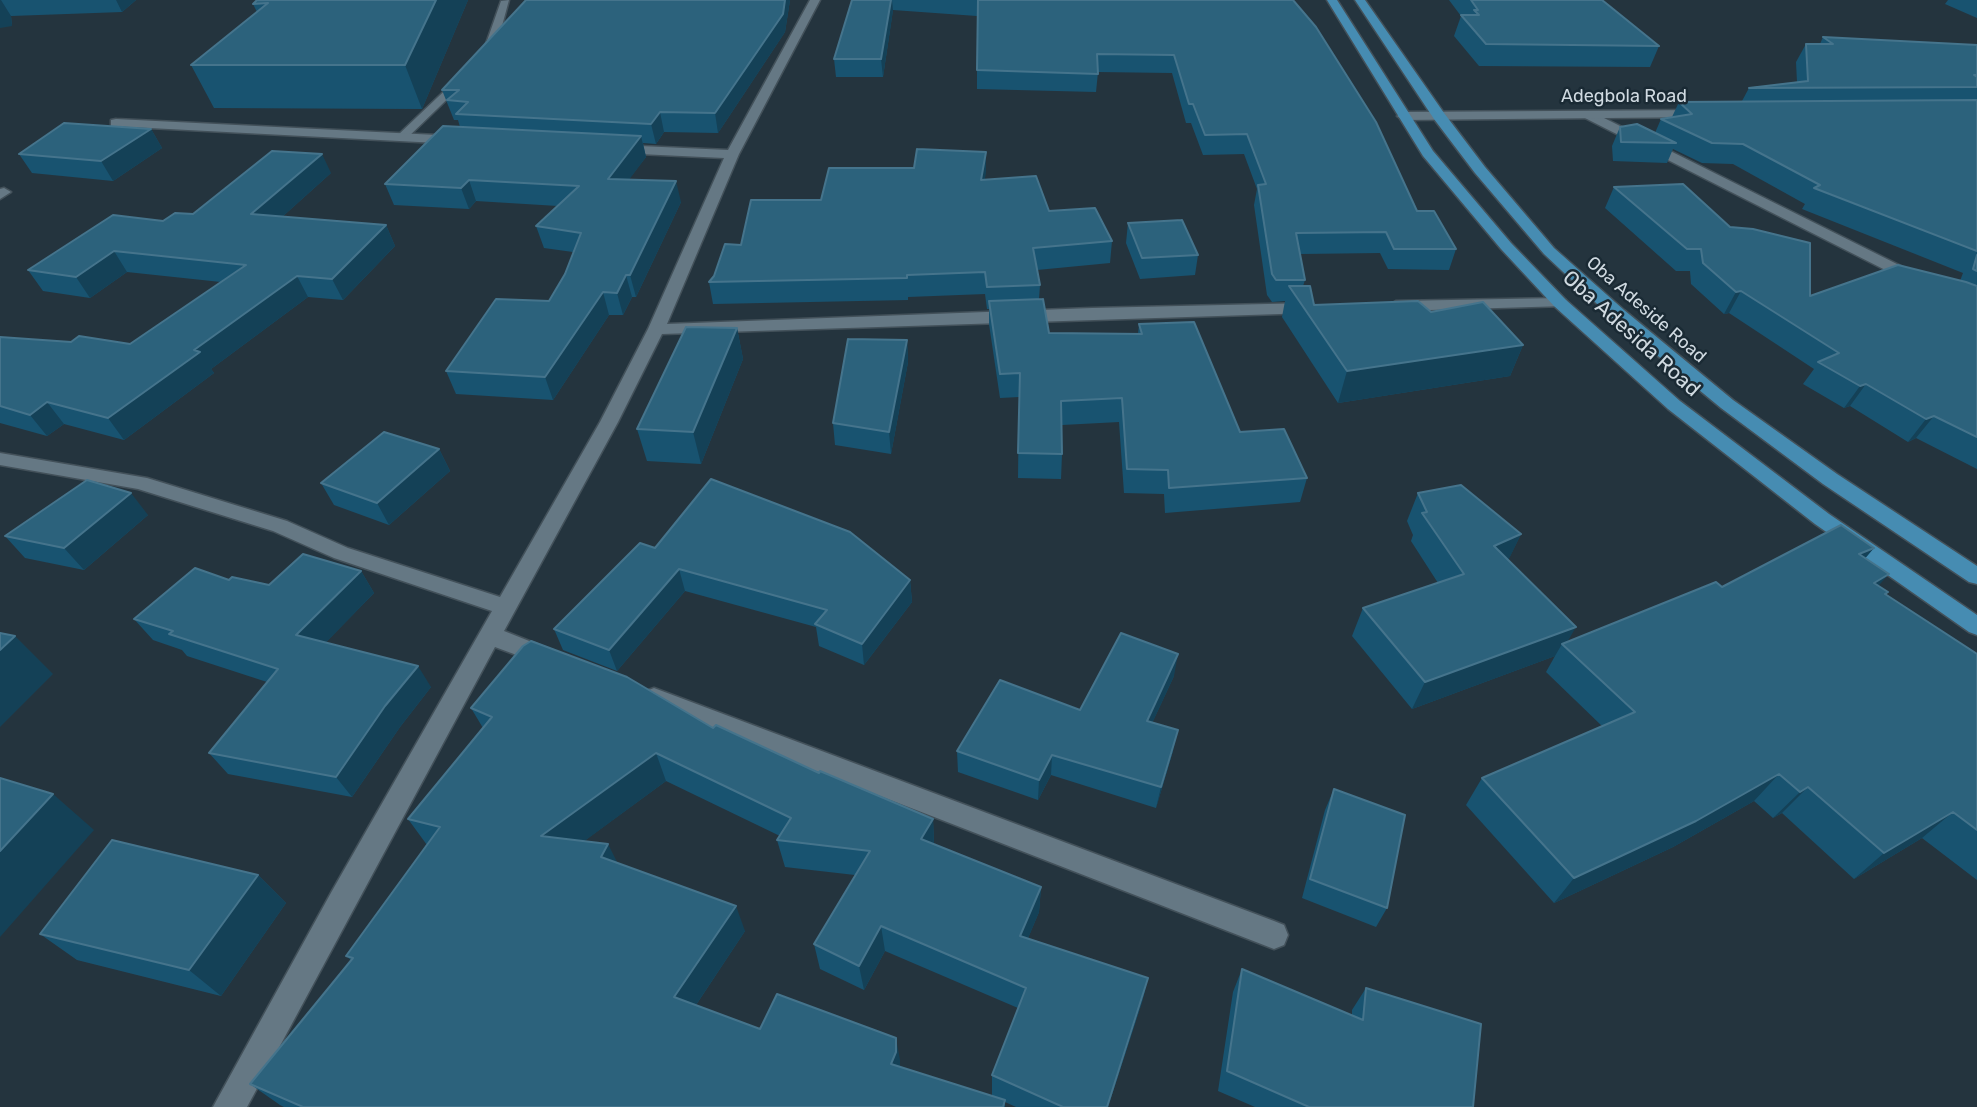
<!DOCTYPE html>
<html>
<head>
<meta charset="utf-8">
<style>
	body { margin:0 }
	canvas { display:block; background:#24343e }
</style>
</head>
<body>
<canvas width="1977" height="1107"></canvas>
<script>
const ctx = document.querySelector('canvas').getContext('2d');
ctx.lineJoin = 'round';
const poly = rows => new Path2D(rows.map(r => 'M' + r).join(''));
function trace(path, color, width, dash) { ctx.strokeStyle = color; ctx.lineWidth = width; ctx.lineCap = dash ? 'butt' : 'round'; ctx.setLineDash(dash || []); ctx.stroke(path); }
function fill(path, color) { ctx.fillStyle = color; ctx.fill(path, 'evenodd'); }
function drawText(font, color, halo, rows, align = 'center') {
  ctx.font = font + ' Rubik,sans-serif'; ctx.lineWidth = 5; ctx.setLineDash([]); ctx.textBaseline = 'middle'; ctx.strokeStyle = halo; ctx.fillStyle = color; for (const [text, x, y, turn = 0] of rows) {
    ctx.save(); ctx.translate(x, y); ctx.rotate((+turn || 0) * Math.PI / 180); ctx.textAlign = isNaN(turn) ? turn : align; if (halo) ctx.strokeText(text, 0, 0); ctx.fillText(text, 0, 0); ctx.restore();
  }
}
const lane = poly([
	[509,0,499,37,488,55,482,55,501,1,509,0],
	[458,78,467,80,406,139,398,139,398,135,458,78]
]);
const street = poly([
	[810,0,820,0,739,154,667,324,1092,308,1311,303,1319,308,1311,313,662,334,618,422,504,631,557,652,560,658,557,664,549,667,495,647,247,1107,213,1107,332,891,492,611,334,558,273,531,138,489,0,465,0,453,147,478,287,521,348,548,500,597,600,422,648,329,724,158,618,153,611,149,618,145,728,150,810,0],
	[1590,111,1921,276,1923,279,1921,282,1909,282,1585,118,1584,115,1590,111],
	[116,119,457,136,464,140,457,144,111,126,111,120,116,119],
	[4,188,11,192,0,199,0,189,4,188],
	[1560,298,1566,300,1568,303,1566,306,1396,311,1388,306,1396,301,1560,298],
	[654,688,1274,921,1284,925,1288,935,1284,945,1274,949,646,705,642,698,646,691,654,688]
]);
const secondary = poly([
	[1702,110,1708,114,1707,117,1403,120,1397,116,1403,112,1702,110]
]);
const primary = poly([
	[1327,0,1337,0,1433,151,1511,243,1566,300,1680,401,1829,514,1977,615,1977,635,1969,632,1815,524,1668,409,1554,306,1501,249,1423,156,1327,0],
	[1355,0,1365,0,1444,113,1485,167,1554,248,1624,310,1733,400,1837,474,1977,566,1977,584,1969,582,1823,484,1721,408,1612,318,1544,254,1475,173,1434,119,1355,0]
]);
trace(lane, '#43515a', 3);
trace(street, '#43515a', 3);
trace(secondary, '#43515a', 3);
trace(primary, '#43515a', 3);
fill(lane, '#657884');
fill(street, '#657884');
fill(secondary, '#657884');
fill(primary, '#468cb2');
fill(poly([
	[0,0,136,0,122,12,11,16,12,26],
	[468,0,422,109,214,108,191,65,257,12,253,4],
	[526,0,790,0,785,32,718,133,664,132,656,144,643,143,646,157,629,179,681,202,636,297,632,297,623,315,609,315,553,400,456,394,446,371,549,301,565,274,573,252,544,248,536,226,558,206,476,201,469,209,394,205,385,184,460,127,458,120,454,120,442,90],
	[852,0,1293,0,1417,211,1456,249,1449,270,1388,269,1380,253,1300,254,1305,280,1303,286,1314,305,1431,312,1523,345,1510,376,1338,403,1282,317,1285,301,1272,302,1267,295,1254,205,1257,189,1244,154,1203,155,1191,123,1186,123,1172,73,1098,72,1096,92,977,89,977,16,893,10,883,77,836,77,834,59],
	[1449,0,1602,0,1659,46,1650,67,1479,66,1454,36,1461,16],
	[1948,0,1977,0,1977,18,1945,4],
	[1823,37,1977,45,1977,469,1916,438,1908,442,1850,406,1844,408,1803,384,1814,369,1729,313,1724,314,1691,284,1690,271,1676,271,1605,208,1614,187,1730,227,1810,296,1960,281,1963,273,1802,209,1805,204,1733,164,1702,163,1673,149,1667,163,1613,161,1612,146,1620,127,1655,133,1661,119,1672,117,1679,102,1742,101,1749,88,1797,82,1796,62,1806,44,1820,44],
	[151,129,162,148,113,181,32,173,19,154],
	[986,152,985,179,1112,241,1110,263,1037,270,1040,285,1039,299,1049,333,1138,334,1139,324,1240,432,1307,478,1300,502,1165,513,1164,494,1124,493,1119,422,1062,425,1062,454,1061,479,1018,478,1019,397,1000,398,989,324,989,309,987,309,985,294,908,297,908,300,713,304,709,282,741,245,821,200,914,168],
	[331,173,282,217,386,225,395,246,343,300,308,297,211,369,214,373,124,440,64,424,47,436,0,423,0,337,71,342,130,344,221,282,127,272,90,298,43,291,28,270,193,214],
	[1128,223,1198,255,1195,275,1140,279,1126,243],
	[737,328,743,359,701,464,647,461,637,429],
	[907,340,908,362,891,454,835,445,833,423],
	[439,449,450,471,389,525,334,505,321,483],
	[1418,493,1521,534,1508,560,1567,643,1722,587,1874,548,1865,558,1879,586,1886,595,1977,654,1977,880,1922,838,1854,879,1782,813,1773,818,1754,801,1673,847,1554,903,1466,805,1482,778,1602,726,1546,672,1555,656,1412,709,1352,636,1363,608,1438,583,1411,541,1413,535,1407,521],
	[148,515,84,570,25,558,5,536],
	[655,548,910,580,912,602,864,665,819,646,816,627,685,591,617,671,563,650,554,629],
	[361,571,374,593,326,642,431,687,400,727,352,797,228,774,209,753,267,682,187,656,182,650,153,640,134,619,229,580,269,585],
	[1174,676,1152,723,1173,751,1156,808,1051,775,1038,800,958,772,957,751,1080,710],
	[471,708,713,728,819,773,933,819,934,844,1041,887,1039,912,1028,938,1148,978,1142,1002,1108,1107,1016,1107,1005,1102,1005,1107,284,1107,280,1105,250,1084,351,960,346,956,427,845,408,819,483,728],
	[666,781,780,836,777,840,785,867,855,875,814,944,820,969,864,990,885,951,1018,1008,992,1075,992,1096,900,1067,900,1060,760,1029,696,1005,745,931,617,862,584,841],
	[1334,789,1387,908,1376,927,1302,898,1325,810],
	[258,875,286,903,221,996,77,960,40,934],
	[1242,969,1352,1016,1352,1010,1366,988,1473,1107,1255,1107,1218,1091,1233,992]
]), '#185370');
fill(poly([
	[0,0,1,0,11,16,12,26,0,28],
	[116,0,136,0,122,12],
	[436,0,468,0,422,109,405,65],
	[785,0,790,0,785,32,718,133,715,113],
	[891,0,892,0,893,10,883,77,881,59],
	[660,112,664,132,656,144,651,124],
	[151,129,162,148,113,181,101,161],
	[641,136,646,157,614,200,608,179],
	[986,152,986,172,981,201,981,180],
	[322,154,331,173,262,235,251,214],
	[469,180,476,201,469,209,461,188],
	[676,181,681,202,636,297,630,275],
	[386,225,395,246,343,300,332,279],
	[114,251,127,272,90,298,76,277],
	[626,275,632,297,623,315,617,293],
	[297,276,308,297,211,369,214,373,124,440,108,418,194,350],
	[1741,291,1729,313,1724,314,1736,292],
	[603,292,609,315,553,400,545,377],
	[737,328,743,359,701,464,693,432],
	[907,340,908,362,891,454,889,432],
	[1523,345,1510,376,1338,403,1347,371],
	[1866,384,1850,406,1844,408,1860,386],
	[47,402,64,424,47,436,30,415],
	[1934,416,1916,438,1908,442,1926,419],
	[439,449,450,471,389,525,377,503],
	[131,493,148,515,84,570,64,548],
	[1521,534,1507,563,1494,546],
	[1874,548,1850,576,1859,554],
	[679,569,685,591,617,671,609,650],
	[361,571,374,593,312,657,296,635],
	[1889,574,1864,602,1874,583],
	[910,580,912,602,864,665,862,644],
	[1576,627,1565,646,1562,644,1555,656,1412,709,1425,682],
	[15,636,53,674,0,727,0,650],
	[1178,654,1174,676,1143,743,1147,721],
	[418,666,431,687,400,727,352,797,336,777,385,706],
	[1178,730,1173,751,1156,808,1161,787],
	[656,753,666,781,556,862,541,836],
	[1052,755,1051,775,1038,800,1039,780],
	[1779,774,1754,801,1673,847,1554,903,1574,878],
	[1808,787,1782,813,1773,818,1800,792],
	[53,794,94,830,0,937,0,851],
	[1953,812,1922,838,1854,879,1884,853],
	[933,819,934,845,921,839],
	[608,844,621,870,601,857],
	[258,875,286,903,221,996,189,970],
	[1041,887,1039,912,1019,960,1020,936],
	[736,906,745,931,686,1020,674,997],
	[881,926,885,951,864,990,859,966],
	[1148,978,1142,1002,1108,1107,1107,1107],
	[896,1038,900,1060,900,1074,891,1064]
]), '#144157');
const building = poly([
	[257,0,436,0,405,65,191,65,268,3,253,4,257,0],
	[526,0,785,0,783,14,715,113,660,112,651,124,456,114,468,102,447,100,459,90,442,90,526,0],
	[852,0,891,0,881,59,834,59,852,0],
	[978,0,1293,0,1316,27,1376,122,1417,211,1434,211,1456,249,1394,249,1386,232,1296,233,1305,280,1276,280,1272,274,1258,185,1266,184,1247,134,1205,135,1193,104,1189,104,1174,55,1097,54,1098,74,977,70,978,0],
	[1471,0,1602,0,1659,46,1486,44,1461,15,1479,15,1474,10,1478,10,1471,0],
	[1823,37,1977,45,1977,75,1974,75,1977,77,1977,87,1749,88,1808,81,1806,44,1833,44,1823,37],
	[1977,100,1977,251,1814,188,1820,185,1743,144,1712,143,1661,119,1692,114,1679,102,1977,100],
	[64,123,151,129,101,161,19,154,64,123],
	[1637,124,1676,143,1621,142,1620,127,1637,124],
	[443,126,641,136,608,179,676,181,630,275,626,275,617,293,603,292,545,377,446,371,496,299,549,301,565,274,581,233,536,226,579,186,469,180,461,188,385,184,443,126],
	[917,149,986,152,981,180,1036,176,1049,211,1095,208,1112,241,1033,248,1040,285,987,287,985,272,907,275,907,278,709,282,714,276,725,244,741,245,751,200,821,200,829,168,914,168,917,149],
	[272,151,322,154,251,214,386,225,332,279,297,276,194,350,200,352,108,418,47,402,30,415,0,406,0,337,71,342,79,336,130,344,246,265,114,251,76,277,28,270,113,215,163,221,175,213,193,214,272,151],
	[1683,184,1730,227,1753,229,1810,243,1810,296,1898,265,1966,282,1977,286,1977,437,1934,416,1926,419,1866,384,1860,386,1818,362,1839,353,1741,291,1736,292,1703,263,1701,249,1687,249,1614,187,1683,184],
	[1182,220,1198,255,1142,258,1128,223,1182,220],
	[1977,255,1977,271,1973,269,1977,255],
	[1289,286,1310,286,1314,305,1418,301,1431,312,1483,302,1523,345,1347,371,1289,286],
	[1043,299,1049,333,1142,334,1139,324,1194,322,1240,432,1284,429,1307,478,1169,488,1168,470,1127,469,1122,398,1061,401,1062,454,1018,453,1020,373,1000,374,989,301,1043,299],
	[686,327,737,328,693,432,637,429,686,327],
	[848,339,907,340,889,432,833,423,848,339],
	[384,432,439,449,377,503,321,483,384,432],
	[711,479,850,532,910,580,862,644,815,624,827,610,679,569,609,650,554,629,640,543,655,548,711,479],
	[87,480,131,493,64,548,5,536,87,480],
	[1461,485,1521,534,1494,546,1576,627,1425,682,1363,608,1464,574,1422,513,1427,512,1418,493,1461,485],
	[1841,525,1874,548,1859,554,1889,574,1874,583,1888,592,1885,594,1977,654,1977,830,1953,812,1884,853,1808,787,1800,792,1779,774,1696,821,1574,878,1482,778,1635,712,1562,644,1716,582,1722,587,1841,525],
	[303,554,361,571,296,635,418,666,385,706,336,777,209,753,278,669,169,634,173,631,134,619,195,568,229,580,232,577,269,585,303,554],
	[0,633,15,636,0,650,0,633],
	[1121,633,1178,654,1147,721,1178,730,1161,787,1052,755,1039,780,957,751,1000,680,1080,710,1121,633],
	[531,641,627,677,713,728,716,725,819,773,820,771,933,819,921,839,1041,887,1020,936,1148,978,1107,1107,1063,1107,992,1075,1026,988,881,926,859,966,814,944,870,851,777,840,791,818,656,753,541,836,608,844,601,857,736,906,674,997,760,1029,777,994,896,1038,896,1052,891,1064,1005,1100,1003,1107,303,1107,250,1084,353,958,346,956,440,827,408,819,492,717,471,708,523,646,531,641],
	[0,778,53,794,0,851,0,778],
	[1334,789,1405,815,1387,908,1310,879,1334,789],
	[112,840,258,875,189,970,40,934,112,840],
	[1242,969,1363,1020,1366,988,1481,1024,1473,1107,1309,1107,1227,1071,1242,969]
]);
fill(building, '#2c627c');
trace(building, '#45748c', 2);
drawText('18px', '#d0dae1', '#1a2a34', [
	["Adegbola Road",1624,97],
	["Oba Adeside Road",1646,310,41]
]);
drawText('21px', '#d0dae1', '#1a2a34', [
	["Oba Adesida Road",1631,334,42]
]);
</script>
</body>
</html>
